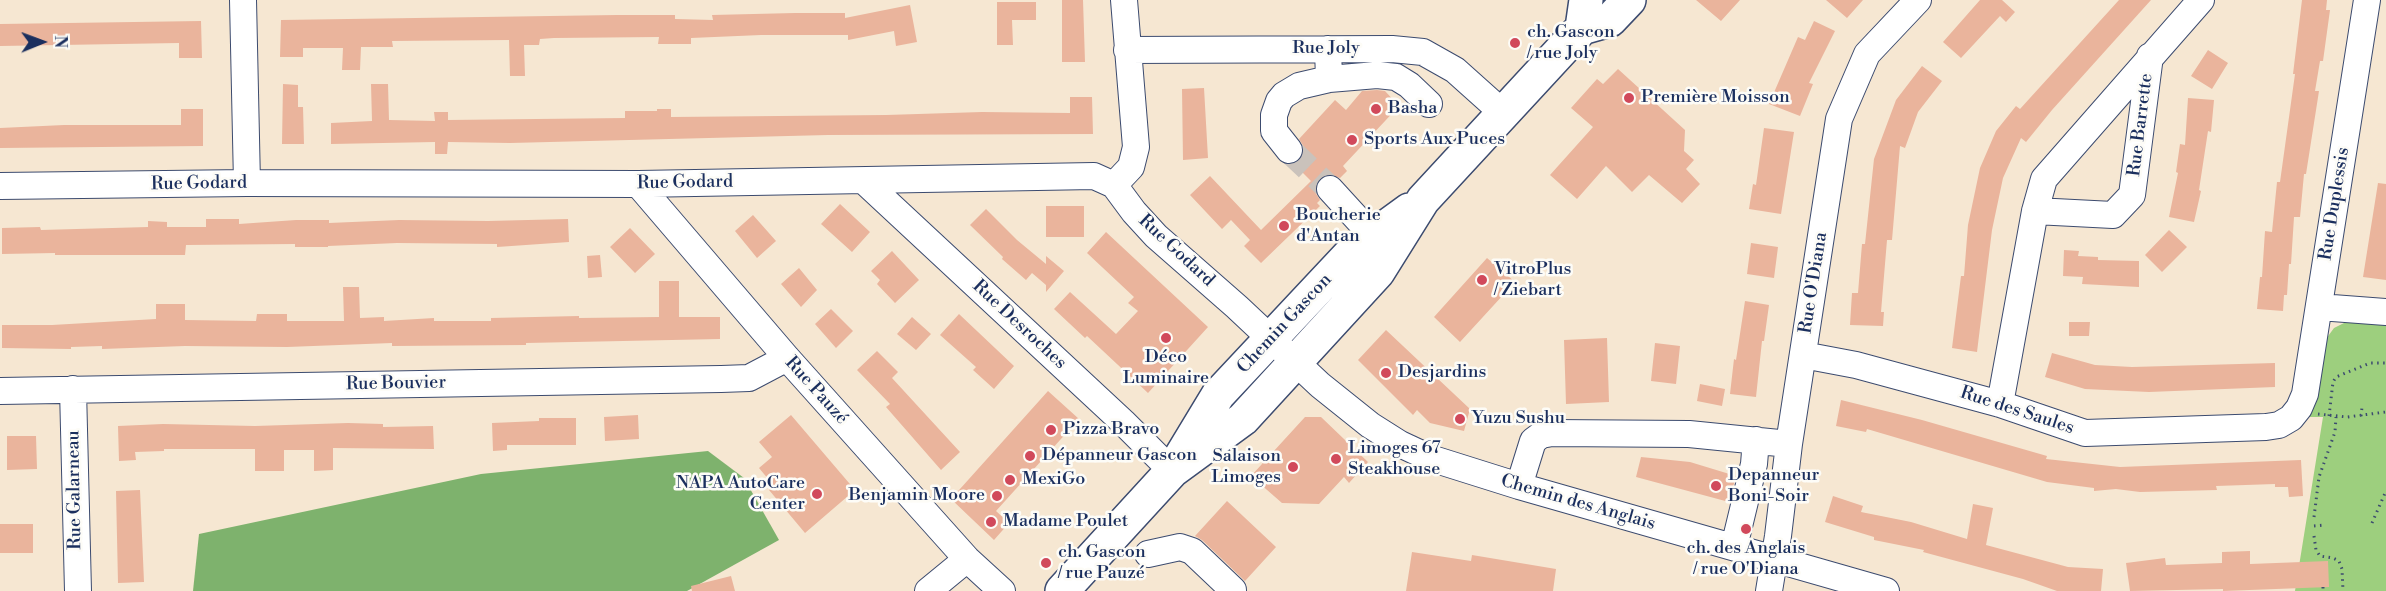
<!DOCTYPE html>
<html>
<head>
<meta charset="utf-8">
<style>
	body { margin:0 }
	#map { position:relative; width:2386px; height:591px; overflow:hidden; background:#f6e7d2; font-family:"Libre Bodoni",serif }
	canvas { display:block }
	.north { position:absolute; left:12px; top:12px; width:60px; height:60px; -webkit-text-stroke:4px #fdfcf7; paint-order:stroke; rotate:89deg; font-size:16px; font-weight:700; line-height:24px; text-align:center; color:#1b2f5e }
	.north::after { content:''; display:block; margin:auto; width:21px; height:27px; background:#1b2f5e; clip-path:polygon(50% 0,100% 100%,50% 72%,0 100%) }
</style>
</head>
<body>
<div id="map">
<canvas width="2386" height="591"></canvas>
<div class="north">N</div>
</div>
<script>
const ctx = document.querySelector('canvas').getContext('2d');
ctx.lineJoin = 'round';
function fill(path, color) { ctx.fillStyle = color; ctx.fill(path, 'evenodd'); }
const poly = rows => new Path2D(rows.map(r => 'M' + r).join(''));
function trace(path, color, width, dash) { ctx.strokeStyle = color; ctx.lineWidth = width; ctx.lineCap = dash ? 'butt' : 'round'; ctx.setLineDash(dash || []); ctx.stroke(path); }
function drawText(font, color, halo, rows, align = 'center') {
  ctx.font = font + ' "Libre Bodoni",serif'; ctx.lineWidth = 5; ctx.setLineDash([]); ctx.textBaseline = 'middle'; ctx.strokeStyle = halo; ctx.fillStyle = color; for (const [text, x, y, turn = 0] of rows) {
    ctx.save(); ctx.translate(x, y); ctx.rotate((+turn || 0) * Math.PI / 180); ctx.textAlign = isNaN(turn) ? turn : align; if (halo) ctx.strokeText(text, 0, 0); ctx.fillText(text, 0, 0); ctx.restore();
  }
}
fill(poly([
	[2346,322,2386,325,2386,591,2295,591,2323,417,2308,417,2317,398,2326,339,2334,328]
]), '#9dcf7e');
fill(poly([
	[708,451,744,478,779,540,687,591,193,591,199,534,481,474]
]), '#7eb26d');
fill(poly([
	[1062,0,1083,0,1085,62,1062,62],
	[1696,0,1740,0,1721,21],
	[1826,0,1863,0,1847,18],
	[1980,0,2002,0,2015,12,2006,22,2000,16,1961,58,1943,42],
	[2119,0,2151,0,2052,110,2026,142,2021,138,2003,178,1992,230,1977,352,1952,348,1961,276,1964,276,1968,225,1980,168,1996,131,2016,106,2020,109],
	[2302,0,2327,0,2326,10,2330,10,2323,61,2320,61,2315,91,2319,91,2306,174,2304,174,2300,217,2294,217,2291,264,2289,264,2287,295,2284,295,2283,311,2257,309,2260,277,2262,277,2265,231,2272,232,2277,182,2280,182,2295,74,2293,74],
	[997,2,1036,2,1036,20,1012,20,1013,45,997,45],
	[910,5,917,42,896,46,894,31,848,40,848,35,761,35,691,38,691,44,658,44,659,37,554,38,540,39,539,45,524,45,525,76,510,76,509,40,392,41,393,47,361,47,360,70,342,70,343,48,303,48,303,57,280,57,281,20,617,15,675,15,675,19,713,20,712,15,795,13,845,13,845,18],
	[201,21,202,58,179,58,179,43,0,46,0,24],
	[1814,21,1835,31,1809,83,1813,84,1800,116,1769,104,1798,37,1805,40],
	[2208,50,2228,63,2212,89,2191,76],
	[1922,66,1942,81,1918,112,1905,148,1900,146,1892,240,1887,240,1881,312,1884,312,1883,326,1850,325,1852,293,1858,293,1862,244,1865,244,1874,159,1896,100],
	[1618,69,1685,130,1684,151,1694,160,1686,169,1700,184,1682,203,1649,175,1632,192,1606,166,1577,199,1550,175,1593,127,1571,108,1597,79,1603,84],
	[283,84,298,85,298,107,303,107,304,144,282,144],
	[371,84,388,84,389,120,435,121,434,112,448,112,448,120,625,118,625,111,657,111,657,109,671,109,671,117,886,115,982,112,1070,113,1070,97,1092,97,1093,134,828,135,510,143,448,142,447,154,435,154,435,142,331,144,331,123,372,121],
	[1204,88,1208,158,1183,160,1182,89],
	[1377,90,1385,91,1399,106,1343,166,1347,171,1340,178,1327,174,1319,178,1316,185,1315,192,1320,200,1317,203,1320,206,1261,263,1244,246,1250,240,1231,220,1222,229,1190,195,1210,176,1261,230,1311,181,1294,164,1303,155,1304,147,1299,139,1335,100,1346,110,1362,91],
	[2188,98,2214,100,2211,132,2208,131,2199,190,2201,191,2194,222,2169,217,2178,173,2176,172,2180,144,2185,145],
	[181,109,203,109,203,146,0,148,0,128,64,125,181,125],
	[1764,128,1794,132,1781,214,1749,209,1753,184,1756,185],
	[2378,183,2386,184,2386,280,2363,277],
	[840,204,870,232,852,252,821,224],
	[1046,206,1084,206,1084,237,1046,237],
	[986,209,1017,240,1046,264,1046,256,1064,271,1046,292,1046,285,1032,273,1026,280,1002,259,1003,257,970,225],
	[753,215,776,241,757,258,735,231],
	[206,219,239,219,239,224,296,220,329,220,329,223,399,220,488,221,568,219,569,242,497,247,497,244,397,243,328,246,328,247,295,247,295,244,186,245,185,255,55,255,55,253,2,254,2,228,40,227,41,230,148,227,148,221,167,222,167,227,206,227],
	[630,228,655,254,635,273,610,247],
	[2169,230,2187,247,2162,272,2145,255],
	[1106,232,1208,327,1148,393,1087,336,1085,338,1054,309,1070,292,1116,334,1138,311,1128,303,1134,297,1087,253],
	[1751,243,1778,247,1774,278,1747,274],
	[2064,250,2079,251,2078,256,2098,257,2098,260,2139,261,2139,287,2082,284,2083,277,2063,276],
	[892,251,919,280,895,303,877,284,880,280,871,271],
	[600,255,602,277,588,278,587,256],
	[1487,258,1515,282,1460,342,1434,317],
	[799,268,817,290,801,307,781,284],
	[659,281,679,281,679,317,720,317,720,339,526,343,526,345,392,346,392,343,287,347,185,346,102,349,102,346,71,347,71,349,2,348,2,325,52,325,156,319,156,304,185,304,185,320,256,321,257,314,287,314,287,321,344,321,343,287,359,287,360,318,384,317,384,321,434,318,434,321,491,321,491,318,579,316,579,318,659,317],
	[1745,301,1769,305,1764,341,1762,341,1756,397,1730,394,1734,359,1736,360],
	[831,309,853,331,836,348,815,324],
	[959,314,1014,366,994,389,973,370,976,367,940,335],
	[912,317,931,334,916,350,897,334],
	[2069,322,2090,322,2089,336,2069,336],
	[1386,330,1470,409,1464,431,1430,423,1417,410,1413,415,1358,360],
	[1607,338,1609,402,1566,404,1564,340],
	[1655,343,1680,346,1676,384,1651,381],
	[877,351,898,372,892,378,960,452,941,470,886,407,890,404,857,370],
	[2052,353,2095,365,2132,367,2275,363,2275,387,2149,392,2085,389,2045,377],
	[1700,384,1725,389,1722,406,1697,401],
	[1048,391,1079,419,996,511,1009,523,994,540,951,499],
	[1841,400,1922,420,2047,456,2046,459,2120,467,2301,460,2303,496,2289,497,2288,487,2275,487,2275,484,2216,486,2217,490,2140,492,2116,489,2094,491,2094,488,2047,482,1867,429,1866,432,1836,426],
	[638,415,639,439,605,441,604,417],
	[791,415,855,490,805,533,769,490,774,486,759,468,772,457,759,442],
	[1305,417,1321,417,1368,462,1349,483,1344,477,1319,504,1282,503,1251,476],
	[539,418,576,418,576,445,507,445,507,450,493,451,492,423,539,421],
	[348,423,383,424,383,427,433,426,434,449,333,448,333,470,314,471,314,450,284,450,284,471,255,471,255,449,164,449,164,451,135,452,136,460,119,461,118,426,163,424,255,426],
	[7,436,36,436,37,469,7,470],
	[1641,457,1690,462,1736,476,1729,502,1636,477],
	[140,490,144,582,118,583,116,491],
	[1833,496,1863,506,1861,512,1911,522,1967,539,1973,504,1993,508,1986,545,2068,567,2103,569,2101,591,2057,591,2023,579,1923,552,1924,550,1874,540,1874,537,1825,522],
	[1227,501,1276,547,1245,581,1202,540,1195,536],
	[0,524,33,524,33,553,0,553],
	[2250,551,2250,564,2328,561,2329,587,2223,591,2223,589,2130,591,2126,563,2165,558,2166,565,2222,563,2222,552],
	[1412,552,1471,561,1472,555,1556,569,1553,591,1406,591],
	[731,576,735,591,692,591,691,586]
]), '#eab49c');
trace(poly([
	[1289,150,1330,189]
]), '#cac2bb', 26, [26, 13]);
const minor = poly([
	[243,0,247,183],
	[1328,49,1329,79,1377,75,1396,77,1409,85,1429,104],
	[1127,50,1392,49,1423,52,1455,70,1503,113],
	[1289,150,1274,131,1274,115,1279,101,1284,95,1299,86,1329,79],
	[864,181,1123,422,1172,471],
	[638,184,787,358,967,559,1002,591],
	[1114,185,1131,167,1136,147,1124,0],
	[0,186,247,183,638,184,1094,176,1114,185,1134,212,1156,236,1237,307,1320,385,1370,425,1400,444,1430,458,1519,486,1886,591],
	[1330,189,1373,236],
	[2035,211,2113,215,2132,195,2150,56],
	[2319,307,2386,312],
	[1803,355,1856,365,2000,404,2085,433,2266,427,2279,425,2291,418,2299,408,2305,394,2367,0],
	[73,389,78,591],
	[0,391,721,379,749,378,787,358],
	[2000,404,2035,211,2044,179,2201,0],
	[1519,486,1533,441,1541,435,1552,433,1689,434,1789,444],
	[1734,547,1754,464,1756,440],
	[1148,554,1180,547,1192,551,1233,590],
	[928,591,967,559],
	[1769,591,1778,536,1789,444,1839,119,1867,54,1918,0]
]);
const major = poly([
	[1582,28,1610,20,1629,0],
	[1172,471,1243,419,1378,272,1423,200,1582,28,1586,0],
	[1062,591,1172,471,1218,395,1354,250,1409,210]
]);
trace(minor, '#3c4b6f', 28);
trace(major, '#3c4b6f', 36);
trace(poly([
	[2318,414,2347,417,2386,412],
	[2329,416,2333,382,2336,377,2370,363,2386,363],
	[2361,416,2362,407],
	[2314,517,2319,477,2335,432,2336,417],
	[2372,523,2386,491],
	[2314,526,2325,525],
	[2314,536,2316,550,2320,556,2333,558,2339,561,2342,569,2343,591],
	[2323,587,2323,591]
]), '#3c4b6f', 3, [1.5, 4.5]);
trace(minor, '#fff', 26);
trace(major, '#fff', 33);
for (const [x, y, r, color] of [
	[1515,43,6,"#d1495b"],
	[1629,98,6,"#d1495b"],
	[1376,109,6,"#d1495b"],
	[1352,140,6,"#d1495b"],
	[1284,226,6,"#d1495b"],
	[1482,280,6,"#d1495b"],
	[1166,338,6,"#d1495b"],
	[1386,373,6,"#d1495b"],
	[1460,419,6,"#d1495b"],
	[1051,430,6,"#d1495b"],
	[1030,456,6,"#d1495b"],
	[1336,459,6,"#d1495b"],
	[1293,467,6,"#d1495b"],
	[1010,480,6,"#d1495b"],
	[1716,486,6,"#d1495b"],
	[817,494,6,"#d1495b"],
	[997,496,6,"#d1495b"],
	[991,522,6,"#d1495b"],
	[1746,529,6,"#d1495b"],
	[1046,563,6,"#d1495b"]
]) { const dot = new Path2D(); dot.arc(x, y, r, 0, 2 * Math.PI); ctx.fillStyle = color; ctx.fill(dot); trace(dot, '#fdfcf7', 2); }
drawText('18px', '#1b2f5e', '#fdfcf7', [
	["ch. Gascon",1527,33],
	["/ rue Joly",1527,54],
	["Première Moisson",1641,98],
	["Basha",1388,109],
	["Sports Aux Puces",1364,140],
	["Boucherie",1296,216],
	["d'Antan",1296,237],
	["VitroPlus",1494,270],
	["/ Ziebart",1494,291],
	["Déco",1166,358,"center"],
	["Luminaire",1166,379,"center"],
	["Desjardins",1398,373],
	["Yuzu Sushu",1472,419],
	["Pizza Bravo",1063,430],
	["Limoges 67",1348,449],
	["Steakhouse",1348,470],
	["Dépanneur Gascon",1042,456],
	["Salaison",1281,457,"right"],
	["Limoges",1281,478,"right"],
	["Depanneur",1728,476],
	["Boni-Soir",1728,497],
	["MexiGo",1022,480],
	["NAPA AutoCare",805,484,"right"],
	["Center",805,505,"right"],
	["Benjamin Moore",985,496,"right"],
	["Madame Poulet",1003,522],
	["ch. des Anglais",1746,549,"center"],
	["/ rue O'Diana",1746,570,"center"],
	["ch. Gascon",1058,553],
	["/ rue Pauzé",1058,574]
], 'left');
drawText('18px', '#1b2f5e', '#fdfcf7', [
	["Rue Joly",1326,49],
	["Rue Barrette",2141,125,-83],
	["Rue Godard",685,183,-1],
	["Rue Godard",199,184,-1],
	["Rue Duplessis",2335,204,-81],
	["Rue Godard",1176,251,43],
	["Rue O'Diana",1814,283,-81],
	["Chemin Gascon",1285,324,-47],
	["Rue Desroches",1019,325,43],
	["Rue Bouvier",396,384,-1],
	["Rue Pauzé",816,391,48],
	["Rue des Saules",2017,411,18],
	["Rue Galarneau",75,490,-91],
	["Chemin des Anglais",1578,503,16]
]);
</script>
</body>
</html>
